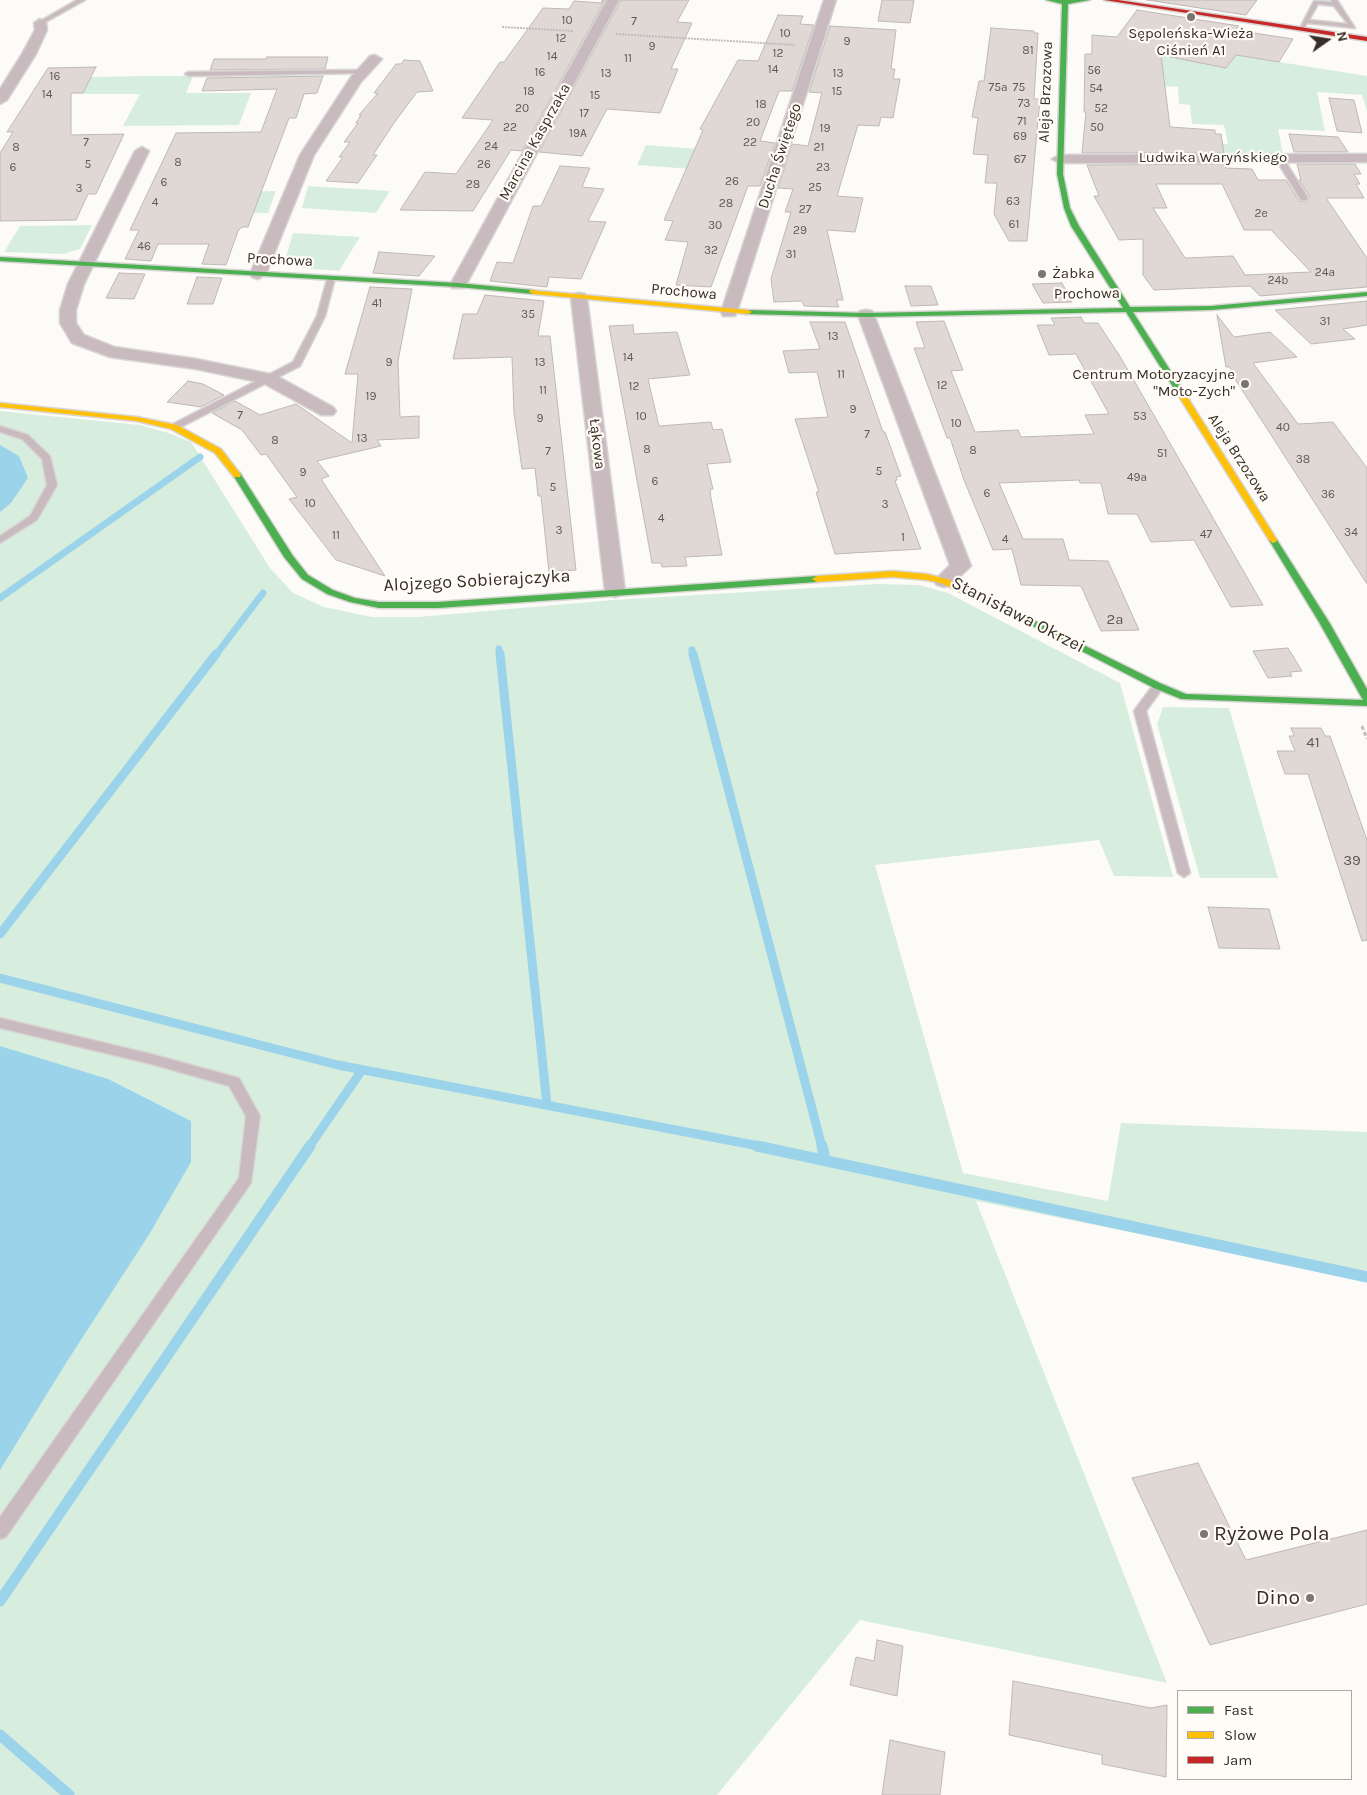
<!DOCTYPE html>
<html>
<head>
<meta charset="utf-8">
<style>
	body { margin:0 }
	#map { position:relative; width:1367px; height:1795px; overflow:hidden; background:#fdfbf8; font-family:Karla,sans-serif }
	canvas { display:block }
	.legend { position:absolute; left:1177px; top:1690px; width:175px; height:90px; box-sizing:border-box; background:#fffbf6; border:1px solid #afa9a2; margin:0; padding:6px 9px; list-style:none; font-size:15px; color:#362f25 }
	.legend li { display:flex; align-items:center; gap:10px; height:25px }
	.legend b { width:25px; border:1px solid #afa9a2 }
	.north { position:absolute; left:1302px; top:15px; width:50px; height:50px; -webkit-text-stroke:4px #fffbf6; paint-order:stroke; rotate:77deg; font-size:14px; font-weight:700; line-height:20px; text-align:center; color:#362f25 }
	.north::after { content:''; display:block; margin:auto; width:18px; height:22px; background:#362f25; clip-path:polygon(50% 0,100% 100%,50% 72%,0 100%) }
</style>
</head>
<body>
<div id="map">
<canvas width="1367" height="1795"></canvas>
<ul class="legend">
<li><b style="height:6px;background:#4caf50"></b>Fast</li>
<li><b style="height:6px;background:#ffc107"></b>Slow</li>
<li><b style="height:6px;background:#c62828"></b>Jam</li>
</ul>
<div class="north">N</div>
</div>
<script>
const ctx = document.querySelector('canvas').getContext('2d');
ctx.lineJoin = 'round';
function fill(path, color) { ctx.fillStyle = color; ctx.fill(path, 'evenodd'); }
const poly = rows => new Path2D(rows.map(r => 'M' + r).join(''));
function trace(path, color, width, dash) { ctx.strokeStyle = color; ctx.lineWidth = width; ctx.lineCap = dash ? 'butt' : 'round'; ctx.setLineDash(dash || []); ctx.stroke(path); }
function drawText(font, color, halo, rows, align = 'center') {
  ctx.font = font + ' Karla,sans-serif'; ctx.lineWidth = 4.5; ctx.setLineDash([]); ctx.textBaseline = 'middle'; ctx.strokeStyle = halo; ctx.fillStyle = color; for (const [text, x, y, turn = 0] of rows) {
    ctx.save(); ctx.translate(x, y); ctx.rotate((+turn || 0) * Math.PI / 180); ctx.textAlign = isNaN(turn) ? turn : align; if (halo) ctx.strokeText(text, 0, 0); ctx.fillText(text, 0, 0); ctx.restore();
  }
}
fill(poly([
	[1150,52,1226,68,1236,55,1367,76,1367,111,1362,95,1317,92,1325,131,1278,129,1283,154,1222,154,1219,144,1228,144,1224,125,1192,124,1190,105,1179,104,1178,87,1149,85],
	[147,76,193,76,186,93,251,93,239,125,123,126,140,94,82,94,91,77],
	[646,145,768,154,761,174,637,165],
	[308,186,390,191,376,213,302,208],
	[276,191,268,213,203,213,211,192],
	[92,225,80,249,63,254,4,252,20,226],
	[293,233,360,237,339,271,302,268,285,260],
	[0,411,140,425,169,433,191,442,270,568,293,593,324,607,372,617,418,617,613,600,878,584,919,585,948,593,1120,683,1173,877,1114,876,1099,840,875,865,963,1173,1108,1201,1121,1123,1367,1132,1367,1280,976,1201,1167,1683,860,1620,717,1795,0,1795],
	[1163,707,1229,708,1278,878,1200,878,1157,724]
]), '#d7eedf');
fill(poly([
	[0,445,19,456,28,478,11,503,0,512],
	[0,1046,108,1079,191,1121,191,1162,150,1233,66,1363,0,1470]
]), '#9bd3ea');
trace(poly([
	[0,598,200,457],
	[499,649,500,656],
	[692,650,693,656],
	[215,656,263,593]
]), '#9bd3ea', 7);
trace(poly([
	[500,654,547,1105],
	[693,654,822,1147],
	[0,934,216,654],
	[0,978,338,1065,764,1147],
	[309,1147,362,1070]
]), '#9bd3ea', 9);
trace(poly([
	[757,1146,1367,1277],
	[822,1146,825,1159],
	[0,1601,310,1146],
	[0,1735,69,1795]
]), '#9bd3ea', 11);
const building = poly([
	[602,0,605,0,522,151,511,150,473,211,400,210,425,172,456,174,493,120,462,118,500,62,504,62,543,8,569,9,574,1,602,3,602,0],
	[621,0,689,0,677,22,692,23,671,69,678,69,660,113,607,109,582,156,539,152,621,0],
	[882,0,914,0,910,23,878,21,882,0],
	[1147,0,1257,0,1246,15,1147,0],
	[1137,10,1239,26,1235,30,1293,39,1279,62,1236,55,1226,68,1161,55,1170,127,1215,130,1215,134,1221,134,1224,153,1082,153,1086,112,1084,112,1085,54,1092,54,1092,35,1117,37,1137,10],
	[778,15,803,16,800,24,814,25,792,91,779,91,760,141,775,143,760,186,748,186,711,287,676,285,688,242,665,240,673,221,664,220,703,130,700,129,738,60,758,61,778,15],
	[830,26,896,30,891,69,895,69,893,79,900,79,893,118,881,117,879,126,858,125,837,196,863,198,855,232,827,230,843,300,836,300,839,307,804,306,802,301,774,302,771,279,791,212,785,212,793,189,778,188,792,144,808,146,822,93,809,92,830,26],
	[991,28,1034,31,1034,33,1038,33,1034,99,1040,99,1027,241,1009,241,994,214,997,183,985,183,988,155,973,154,978,118,972,117,979,81,984,81,991,28],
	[267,57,328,57,325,69,210,70,214,59,266,59,267,57],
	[404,60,420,61,433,91,417,92,394,123,373,155,377,155,358,183,326,181,343,157,339,157,350,142,344,142,358,123,356,123,361,115,359,115,378,93,374,93,396,64,401,64,404,60],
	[96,67,83,93,71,93,71,135,124,134,96,194,88,194,76,220,0,221,0,153,13,132,7,132,48,68,96,67],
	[323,76,317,93,304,94,296,118,289,118,248,227,242,227,238,231,226,265,202,264,209,244,158,244,151,261,125,259,139,230,130,230,176,133,261,132,277,89,202,91,207,78,323,76],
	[1329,98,1354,100,1362,133,1337,131,1329,98],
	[1289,134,1338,137,1348,152,1294,152,1289,134],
	[1226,164,1226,168,1252,169,1258,180,1286,180,1299,201,1307,202,1310,197,1299,180,1301,180,1297,164,1355,164,1361,174,1354,174,1360,184,1356,184,1364,198,1326,198,1367,258,1367,287,1260,296,1250,286,1154,290,1143,275,1143,239,1119,240,1094,196,1099,196,1087,165,1226,164],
	[1156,184,1222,184,1244,230,1271,230,1311,272,1245,275,1233,256,1185,258,1153,208,1167,208,1156,184],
	[560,166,590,168,582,187,604,189,588,221,606,222,581,279,549,277,547,287,490,281,497,262,513,263,533,206,541,206,560,166],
	[379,252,435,256,419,276,373,273,379,252],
	[119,273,145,274,134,299,106,298,119,273],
	[197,277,222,278,213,304,187,304,197,277],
	[1062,283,1072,302,1043,303,1032,284,1062,283],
	[905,286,931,286,938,305,911,306,905,286],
	[370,287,412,289,398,361,400,417,419,416,419,438,377,440,381,446,317,461,329,476,321,479,385,576,336,560,289,499,297,497,266,454,261,455,242,430,212,413,235,401,260,415,296,404,352,443,358,374,345,374,370,287],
	[485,295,544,301,538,336,550,336,576,570,549,572,541,496,538,496,535,468,522,469,514,413,512,357,453,359,463,314,477,314,485,295],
	[1367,301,1367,325,1343,329,1355,339,1311,344,1275,310,1367,301],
	[1217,315,1234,337,1270,332,1297,357,1253,363,1298,424,1333,422,1367,468,1367,584,1235,379,1230,367,1226,367,1217,315],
	[1081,317,1084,323,1098,323,1121,358,1263,605,1231,607,1194,540,1151,542,1137,514,1108,514,1101,483,1080,483,1079,480,999,483,1023,539,1063,539,1069,560,1108,561,1139,630,1101,631,1081,586,1021,585,1012,549,993,550,964,480,950,438,947,438,914,348,925,348,916,322,944,321,963,370,951,371,975,432,1018,430,1021,437,1094,434,1085,415,1109,414,1076,354,1049,355,1037,325,1055,325,1051,318,1081,317],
	[810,322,845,322,883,432,885,432,901,476,896,477,897,480,895,481,921,549,835,554,816,492,819,492,795,419,828,417,817,372,789,373,783,351,820,349,810,322],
	[633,325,634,334,677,332,690,375,648,379,659,426,711,422,713,430,722,429,731,462,707,464,713,489,710,489,711,498,722,555,685,557,687,566,662,567,661,563,652,563,609,326,633,325],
	[188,381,203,384,224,395,201,407,167,402,188,381],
	[1288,648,1302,671,1290,672,1292,676,1268,678,1253,651,1288,648],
	[1291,728,1321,728,1325,736,1330,736,1339,761,1367,840,1367,940,1362,941,1308,774,1285,774,1277,751,1295,751,1289,736,1294,736,1291,728],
	[1208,907,1269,909,1280,949,1219,948,1208,907],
	[1198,1463,1246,1560,1367,1530,1367,1604,1210,1645,1132,1478,1198,1463],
	[877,1640,903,1646,897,1696,850,1685,856,1657,874,1661,877,1640],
	[1013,1681,1151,1708,1167,1705,1166,1777,1102,1764,1102,1755,1009,1735,1013,1681],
	[890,1740,945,1752,940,1795,882,1795,890,1740]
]);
fill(building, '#dfd8d5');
trace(building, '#bfb8b6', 1);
const lane = poly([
	[77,0,85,0,42,24,37,23,77,0],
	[1331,0,1337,0,1355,28,1307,23,1304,28,1300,28,1314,1,1332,2,1331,0],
	[1318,4,1334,6,1348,24,1309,20,1318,4],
	[363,70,366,72,365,73,188,76,185,74,188,72,363,70],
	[1276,156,1282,156,1308,198,1307,200,1301,200,1275,158,1276,156],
	[328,276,335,278,325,316,300,366,177,429,171,429,171,425,293,362,317,316,328,276],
	[0,426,28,435,50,456,57,485,37,520,0,543,0,536,30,516,47,485,42,459,22,439,0,432,0,426],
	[1158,683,1164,686,1146,711,1190,873,1184,877,1178,873,1134,711,1154,684,1158,683],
	[0,1018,151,1054,239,1078,260,1116,251,1183,6,1537,0,1539,0,1517,239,1178,246,1116,229,1086,151,1064,0,1028,0,1018]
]);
const street = poly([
	[607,0,619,0,466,285,464,288,452,288,450,285,607,0],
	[824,0,836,0,737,312,735,316,723,316,721,312,824,0],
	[40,19,46,23,47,30,36,54,7,100,0,104,0,89,22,54,35,30,34,23,40,19],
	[375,55,382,59,361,82,314,155,266,274,258,279,252,277,250,274,300,155,351,77,370,56,375,55],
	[142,147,149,151,84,284,76,310,76,323,84,335,114,347,196,359,275,375,333,407,336,411,333,415,321,415,263,383,196,369,110,357,72,343,60,323,60,310,68,284,135,151,142,147],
	[1367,154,1367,162,1059,163,1052,159,1059,155,1367,154],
	[579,293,585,294,587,298,625,591,622,595,615,597,608,595,605,591,571,298,573,294,579,293],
	[866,310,872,311,874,315,971,566,951,585,944,587,937,585,934,581,950,565,858,315,860,311,866,310]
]);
const fast = poly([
	[1046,0,1090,0,1068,4,1063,174,1070,208,1079,226,1130,307,1211,306,1367,292,1367,296,1211,310,1133,312,1186,395,1182,397,1178,395,1126,312,866,317,745,314,744,312,748,310,866,313,1123,308,1071,226,1064,208,1057,174,1062,4,1046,0],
	[0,257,458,283,533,290,537,292,533,294,458,287,0,261,0,257],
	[237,472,240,473,293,556,308,575,333,590,355,598,379,602,438,602,817,576,822,579,817,582,438,608,379,608,350,602,327,594,302,579,284,557,233,475,237,472],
	[1273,537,1277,540,1329,622,1367,689,1367,706,1181,699,1154,688,1009,614,1014,611,1017,612,1162,684,1186,694,1363,700,1319,622,1269,540,1273,537]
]);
const slow = poly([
	[530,290,748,310,752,312,748,314,533,294,529,292,530,290],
	[1179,393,1186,395,1277,540,1276,542,1273,543,1269,540,1178,395,1179,393],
	[0,403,137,417,177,425,221,449,241,475,240,477,234,477,215,453,171,429,137,421,0,407,0,403],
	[893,571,926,574,947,579,1019,614,1014,617,1011,616,941,583,926,580,893,577,817,582,812,579,817,576,893,571]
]);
const jam = poly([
	[1104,0,1118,0,1367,37,1367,41,1104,0]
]);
trace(lane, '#d8d6d3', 3);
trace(street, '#d8d6d3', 3);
trace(fast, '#d8d6d3', 3);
trace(slow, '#d8d6d3', 3);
trace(jam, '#d8d6d3', 3);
trace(poly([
	[502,27,573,31],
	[616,34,795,45]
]), '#c5bbbd', 2, [2, 1]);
trace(poly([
	[1362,726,1367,739]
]), '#c5bbbd', 3, [4, 2.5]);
fill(lane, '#c9bac0');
fill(street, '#c9bac0');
fill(fast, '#4caf50');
fill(slow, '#ffc107');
fill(jam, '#c62828');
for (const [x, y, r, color] of [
	[1191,17,5,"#7c766f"],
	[1042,274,5,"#7c766f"],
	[1245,384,5,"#7c766f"],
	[1204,1534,5,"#7c766f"],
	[1310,1598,5,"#7c766f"]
]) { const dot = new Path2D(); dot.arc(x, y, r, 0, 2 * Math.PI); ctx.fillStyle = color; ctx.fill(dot); trace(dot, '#fffbf6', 2); }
drawText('12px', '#605951', null, [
	["10",567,21],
	["7",634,22],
	["10",785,34],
	["12",561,39],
	["9",847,42],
	["9",652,47],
	["81",1028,51],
	["12",778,54],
	["14",552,57],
	["11",628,59],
	["14",773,70],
	["56",1094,71],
	["16",540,73],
	["13",606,74],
	["13",838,74],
	["16",55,77],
	["75a",998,88],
	["75",1019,88],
	["54",1096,89],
	["18",529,92],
	["15",837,92],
	["14",47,95],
	["15",595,96],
	["73",1024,104],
	["18",761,105],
	["20",522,109],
	["52",1101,109],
	["17",584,114],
	["71",1022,122],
	["20",753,123],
	["22",510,128],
	["50",1097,128],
	["19",825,129],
	["19A",578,134],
	["69",1020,137],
	["7",86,143],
	["22",750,143],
	["24",491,147],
	["8",16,148],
	["21",819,148],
	["67",1020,160],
	["8",178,163],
	["5",88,165],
	["26",484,165],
	["6",13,168],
	["23",823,168],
	["26",732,182],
	["6",164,183],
	["28",473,185],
	["25",815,188],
	["3",79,189],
	["63",1013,202],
	["4",155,203],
	["28",726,204],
	["27",805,210],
	["2e",1261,214],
	["61",1014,225],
	["30",715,226],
	["29",800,231],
	["46",144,247],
	["32",711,251],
	["31",791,255],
	["24a",1325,273],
	["24b",1278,281],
	["41",377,304],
	["35",528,315],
	["31",1325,322],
	["13",833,337],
	["14",628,358],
	["9",389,363],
	["13",540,363],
	["11",841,375],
	["12",942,386],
	["12",634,387],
	["11",543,391],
	["19",371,397],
	["9",853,410],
	["7",240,416],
	["10",641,417],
	["53",1140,417],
	["9",540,419],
	["10",956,424],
	["40",1283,428],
	["7",867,435],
	["13",362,439],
	["8",275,441],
	["8",647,450],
	["8",973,451],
	["7",548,452],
	["51",1162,454],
	["38",1303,460],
	["5",879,472],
	["9",303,473],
	["49a",1137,478],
	["6",655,482],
	["5",553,488],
	["6",987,494],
	["36",1328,495],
	["10",310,504],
	["3",885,505],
	["4",661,519],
	["3",559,531],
	["34",1351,533],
	["47",1206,535],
	["11",336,536],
	["1",903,538],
	["4",1005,540]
]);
drawText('15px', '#362f25', '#fffbf6', [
	["Sępoleńska-Wieża",1191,34],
	["Ciśnień A1",1191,51],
	["Żabka",1052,274,"left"],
	["Centrum Motoryzacyjne",1235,375,"right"],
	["\"Moto-Zych\"",1235,392,"right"]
]);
drawText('15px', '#362f25', '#fffbf6', [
	["Aleja Brzozowa",1046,92,-88],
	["Marcina Kasprzaka",535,142,-61],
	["Ducha Świętego",780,156,-72],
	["Ludwika Waryńskiego",1213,158],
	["Prochowa",280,260,3],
	["Prochowa",684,292,5],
	["Prochowa",1087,294,-1],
	["Łąkowa",597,444,83],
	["Aleja Brzozowa",1239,458,57]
]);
drawText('15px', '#605951', null, [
	["2a",1115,620],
	["41",1313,743],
	["39",1352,861]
]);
drawText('18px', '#362f25', '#fffbf6', [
	["Alojzego Sobierajczyka",477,581,-3],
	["Stanisława Okrzei",1018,615,27]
]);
drawText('21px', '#362f25', '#fffbf6', [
	["Ryżowe Pola",1214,1534],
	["Dino",1300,1598,"right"]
], 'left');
</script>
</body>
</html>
